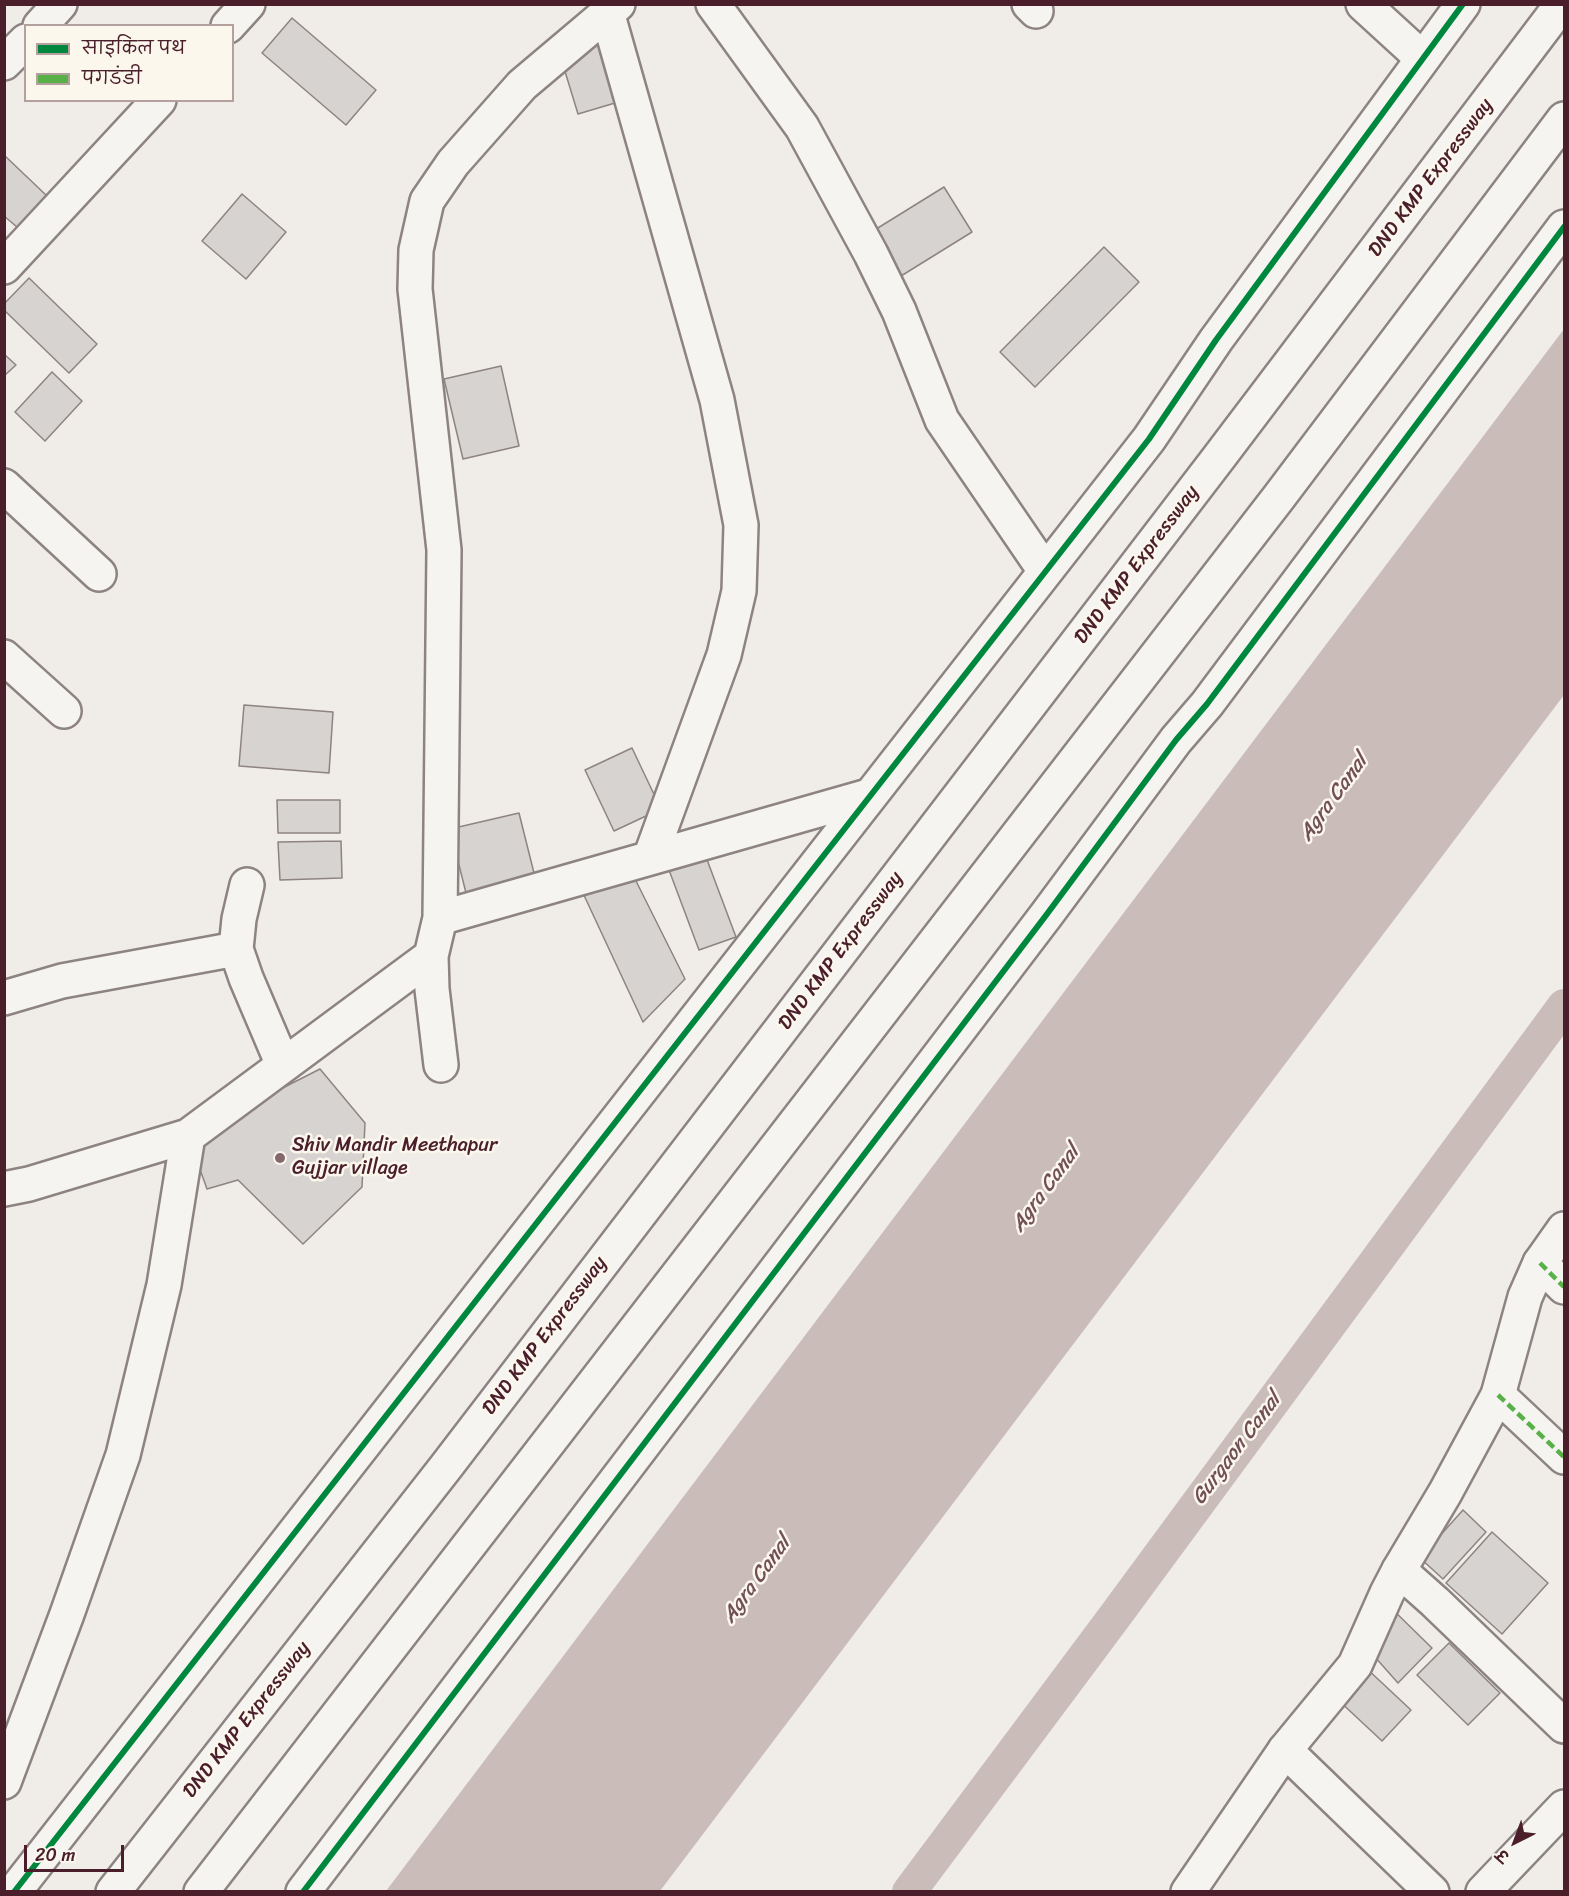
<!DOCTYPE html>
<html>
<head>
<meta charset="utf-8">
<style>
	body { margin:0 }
	#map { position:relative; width:1569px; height:1896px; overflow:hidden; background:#f0ede8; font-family:Sriracha,"Playpen Sans Deva",sans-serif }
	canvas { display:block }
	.frame { position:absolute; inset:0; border:6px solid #4a1f2b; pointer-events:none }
	.legend { position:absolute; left:24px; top:24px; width:210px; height:78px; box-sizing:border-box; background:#fbf7ec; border:2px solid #b4a19f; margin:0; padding:8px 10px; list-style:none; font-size:18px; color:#4a1f2b }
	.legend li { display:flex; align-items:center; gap:12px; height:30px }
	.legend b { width:30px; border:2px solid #b4a19f }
	.north { position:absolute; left:1485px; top:1812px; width:60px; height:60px; -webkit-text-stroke:4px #fbf7ec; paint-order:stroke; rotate:222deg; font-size:16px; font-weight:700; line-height:24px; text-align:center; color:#4a1f2b }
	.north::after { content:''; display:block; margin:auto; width:21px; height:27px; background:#4a1f2b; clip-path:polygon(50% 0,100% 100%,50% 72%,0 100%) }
	.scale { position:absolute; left:24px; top:1845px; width:100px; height:27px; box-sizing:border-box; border:3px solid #4a1f2b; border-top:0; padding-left:8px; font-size:18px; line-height:21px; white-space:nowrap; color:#4a1f2b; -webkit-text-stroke:4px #fbf7ec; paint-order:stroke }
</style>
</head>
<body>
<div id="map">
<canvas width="1569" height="1896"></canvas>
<div class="frame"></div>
<ul class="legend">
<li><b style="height:8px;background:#00873e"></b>साइकिल पथ</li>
<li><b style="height:8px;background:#57b146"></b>पगडंडी</li>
</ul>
<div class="north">उ</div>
<div class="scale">20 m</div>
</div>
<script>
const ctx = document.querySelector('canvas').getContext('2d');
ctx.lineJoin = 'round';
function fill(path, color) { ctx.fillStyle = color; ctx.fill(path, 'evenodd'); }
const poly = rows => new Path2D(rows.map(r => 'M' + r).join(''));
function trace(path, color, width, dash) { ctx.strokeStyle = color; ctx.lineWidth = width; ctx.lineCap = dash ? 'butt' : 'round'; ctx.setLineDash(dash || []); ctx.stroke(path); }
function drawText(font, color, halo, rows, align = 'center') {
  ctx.font = font + ' Sriracha,sans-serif'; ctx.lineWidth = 5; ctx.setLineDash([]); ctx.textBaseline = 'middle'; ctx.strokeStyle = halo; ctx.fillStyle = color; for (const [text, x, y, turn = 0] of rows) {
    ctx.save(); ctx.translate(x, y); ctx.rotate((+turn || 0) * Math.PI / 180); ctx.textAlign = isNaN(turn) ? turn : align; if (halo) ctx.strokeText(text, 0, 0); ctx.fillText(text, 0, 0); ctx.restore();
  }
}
fill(poly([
	[1564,329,1564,695,660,1891,386,1891]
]), '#cabcb9');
trace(poly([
	[909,1892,1115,1616,1564,1006]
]), '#cabcb9', 34);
const building = poly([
	[292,18,376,90,346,125,262,53,292,18],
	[602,22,625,100,578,114,560,55,602,22],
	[4,155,47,196,17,227,4,216,4,155],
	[944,187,972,232,901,276,873,231,944,187],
	[242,194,286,232,246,279,202,241,242,194],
	[1104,247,1139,282,1035,387,1000,352,1104,247],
	[29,278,97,344,69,373,4,310,4,304,29,278],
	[4,354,16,365,4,376,4,354],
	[501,366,519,446,463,459,444,379,501,366],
	[52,372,82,401,45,441,15,412,52,372],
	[244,705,333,712,329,773,239,766,244,705],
	[632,748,661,809,614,831,585,770,632,748],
	[277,800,340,800,340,833,278,833,277,800],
	[519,813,537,885,468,901,450,829,519,813],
	[341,841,342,878,280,880,278,842,341,841],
	[703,849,736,937,699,950,666,862,703,849],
	[630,869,685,979,643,1022,582,891,630,869],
	[320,1069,365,1123,362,1187,303,1244,238,1180,207,1189,188,1136,320,1069],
	[1463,1510,1486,1532,1443,1579,1420,1558,1463,1510],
	[1492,1532,1548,1583,1502,1634,1446,1583,1492,1532],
	[1389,1606,1432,1648,1398,1683,1366,1647,1389,1606],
	[1449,1643,1500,1693,1468,1725,1417,1675,1449,1643],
	[1365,1667,1411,1710,1382,1741,1336,1698,1365,1667]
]);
fill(building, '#d7d3d0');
trace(building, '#8d8383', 1.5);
const street = poly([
	[713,4,802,127,871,254,899,311,942,420,1045,571],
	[1029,4,1036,11],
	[1363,4,1422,58],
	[607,12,717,400,741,525,739,591,724,655,650,858],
	[40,26,60,4],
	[228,26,248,4],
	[4,63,26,41],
	[4,267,159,100],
	[4,486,99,574],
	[4,657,64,711],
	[247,885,239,919,236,949,246,978,283,1065],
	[440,918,868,796],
	[4,998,62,981,236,949],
	[441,1065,432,989,431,956,440,918,444,550,415,289,416,250,427,201,453,163,522,85,618,4],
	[4,1189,29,1184,188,1136],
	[1540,1263,1564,1287],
	[1498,1395,1564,1457],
	[1399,1570,1435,1602,1564,1726],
	[1285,1750,1432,1892],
	[4,1782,67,1614,123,1455,164,1285,188,1136,431,956],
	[1483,1892,1564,1807]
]);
const secondary = poly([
	[14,1892,1149,439,1216,340,1463,4],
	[303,1892,1047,914,1176,740,1207,704,1564,227],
	[1188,1892,1285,1750,1355,1665,1387,1593,1399,1570,1445,1493,1498,1395,1525,1297,1540,1263,1564,1229]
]);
const highway = poly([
	[113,1892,445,1468,1220,456,1562,4],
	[201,1892,1279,497,1564,119]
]);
trace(street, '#8d8383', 38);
trace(secondary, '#8d8383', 38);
trace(highway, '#8d8383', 38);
trace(street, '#f5f4f0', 33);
trace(secondary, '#f5f4f0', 33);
trace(highway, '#f5f4f0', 33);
trace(poly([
	[1540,1263,1564,1287],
	[1498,1395,1564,1457]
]), '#57b146', 4.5, [9, 4.5]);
trace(poly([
	[14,1892,1149,439,1216,340,1463,4],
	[303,1892,1047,914,1176,740,1207,704,1564,227]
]), '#00873e', 6);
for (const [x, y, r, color] of [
	[280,1158,6,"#84676d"]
]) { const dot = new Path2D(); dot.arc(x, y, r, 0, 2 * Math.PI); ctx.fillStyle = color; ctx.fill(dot); trace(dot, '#fbf7ec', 2); }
drawText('20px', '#4a1f2b', '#fbf7ec', [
	["DND KMP Expressway",1431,178,-53],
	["DND KMP Expressway",1137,565,-53],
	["DND KMP Expressway",841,951,-53],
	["DND KMP Expressway",545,1336,-53],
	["DND KMP Expressway",247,1720,-52]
]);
drawText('20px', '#4a1f2b', '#fbf7ec', [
	["Shiv Mandir Meethapur",292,1146],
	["Gujjar village",292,1169]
], 'left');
drawText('italic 21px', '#714f56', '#fbf7ec', [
	["Agra Canal",1334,798,-54],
	["Agra Canal",1046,1189,-54],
	["Gurgaon Canal",1237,1449,-53],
	["Agra Canal",757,1580,-54]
]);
</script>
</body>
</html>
